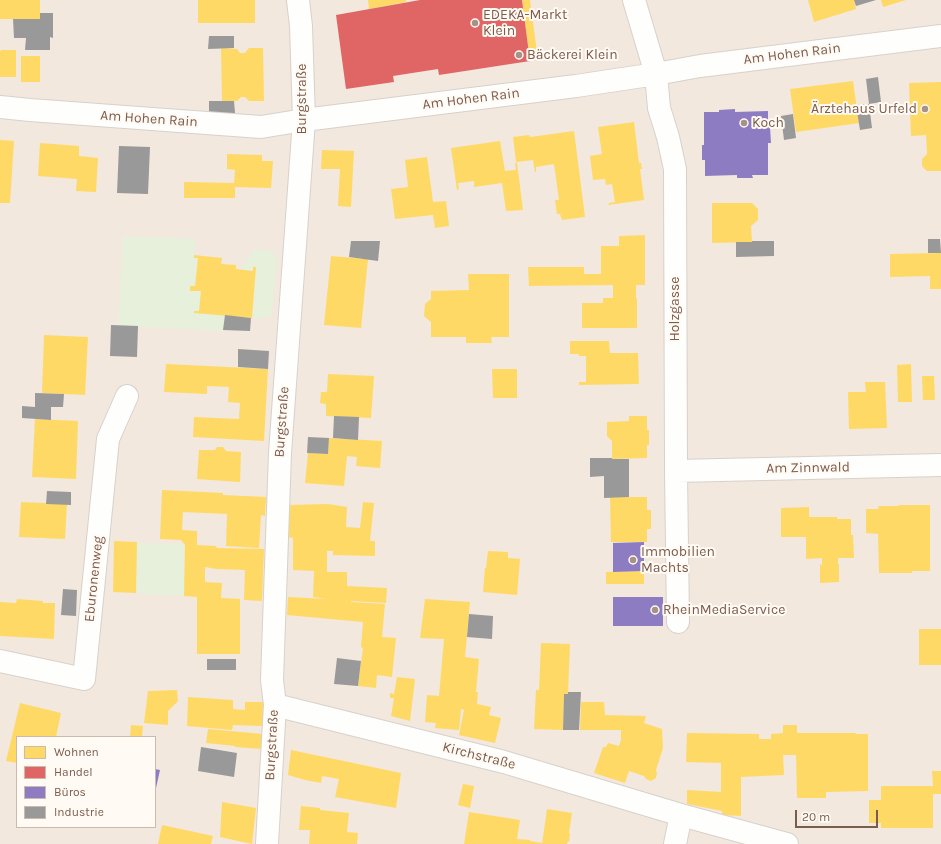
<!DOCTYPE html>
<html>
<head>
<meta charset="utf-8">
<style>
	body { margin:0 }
	#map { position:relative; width:941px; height:844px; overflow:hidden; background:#f9f5f0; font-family:Karla,sans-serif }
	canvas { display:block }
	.legend { position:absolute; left:16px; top:736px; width:140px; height:92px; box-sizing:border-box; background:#fffaf3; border:1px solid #cabbb1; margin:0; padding:5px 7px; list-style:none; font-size:12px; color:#7a5c4d }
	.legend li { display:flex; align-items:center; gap:8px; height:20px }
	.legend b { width:20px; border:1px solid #cabbb1 }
	.scale { position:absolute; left:795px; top:810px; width:83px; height:18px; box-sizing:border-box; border:2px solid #7a5c4d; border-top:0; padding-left:5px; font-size:12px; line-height:14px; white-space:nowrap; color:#7a5c4d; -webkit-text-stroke:3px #fffaf3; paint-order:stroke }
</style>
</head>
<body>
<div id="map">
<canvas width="941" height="844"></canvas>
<ul class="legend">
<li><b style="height:11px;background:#ffd966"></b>Wohnen</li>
<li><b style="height:11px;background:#e06666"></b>Handel</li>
<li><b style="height:11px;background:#8e7cc3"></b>Büros</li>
<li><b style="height:11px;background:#999"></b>Industrie</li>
</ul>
<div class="scale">20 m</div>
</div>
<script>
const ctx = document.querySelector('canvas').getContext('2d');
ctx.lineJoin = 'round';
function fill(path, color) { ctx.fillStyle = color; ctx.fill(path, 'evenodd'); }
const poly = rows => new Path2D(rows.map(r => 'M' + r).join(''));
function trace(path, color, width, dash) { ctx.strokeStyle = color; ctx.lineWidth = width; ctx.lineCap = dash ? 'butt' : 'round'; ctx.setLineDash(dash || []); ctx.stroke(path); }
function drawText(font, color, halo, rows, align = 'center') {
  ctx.font = font + ' Karla,sans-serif'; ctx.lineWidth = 4; ctx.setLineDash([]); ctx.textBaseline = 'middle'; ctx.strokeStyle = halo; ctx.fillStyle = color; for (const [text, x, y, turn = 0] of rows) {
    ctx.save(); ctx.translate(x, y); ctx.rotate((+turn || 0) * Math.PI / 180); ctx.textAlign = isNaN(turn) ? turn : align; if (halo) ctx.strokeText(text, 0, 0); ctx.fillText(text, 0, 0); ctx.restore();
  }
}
fill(poly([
	[0,0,941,0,941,844,0,844],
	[17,737,155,737,155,827,17,827]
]), '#f2e8de');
fill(poly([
	[123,236,195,239,194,258,198,258,195,286,190,286,190,290,201,291,199,311,194,311,194,312,225,315,223,331,118,325],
	[254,249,265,250,273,252,277,259,272,311,270,317,266,318,252,318,256,267,253,267,253,271,240,270],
	[137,542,185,545,184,596,136,593]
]), '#e7f0db');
fill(poly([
	[0,0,40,0,40,19,0,19],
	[198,0,255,0,255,23,198,23],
	[368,0,406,0,406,2,369,9],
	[522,0,530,0,538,60,530,61],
	[808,0,854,0,856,9,814,22],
	[881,0,906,0,883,7],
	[221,48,237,49,240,53,245,53,249,48,263,48,264,101,249,101,245,97,241,97,237,101,222,101],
	[1,50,16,50,16,77,0,77,0,52],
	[21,56,40,56,40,82,21,82],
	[853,81,859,123,796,132,790,89],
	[941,82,941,171,927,171,922,166,922,159,927,154,926,135,911,136,909,83],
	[634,122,639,163,641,163,642,169,640,169,644,200,608,205,609,203,615,202,612,184,606,185,605,179,593,180,590,156,602,154,598,127],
	[574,131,585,217,562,220,560,214,557,214,555,200,559,200,554,164,536,167,536,172,535,172,533,160,516,162,513,137,529,135,530,137],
	[0,140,14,141,10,203,0,203],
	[500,141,505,171,516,170,515,163,517,163,523,210,506,211,502,183,474,187,474,181,458,183,459,189,457,190,451,148],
	[40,143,79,146,79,156,98,158,96,192,76,191,77,179,38,176],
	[322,150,354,151,351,207,338,206,340,169,321,169],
	[227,154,262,155,262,161,273,161,271,188,235,187,235,198,184,198,184,182,234,183,235,170,227,169],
	[427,157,433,202,446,201,449,226,435,228,433,215,395,219,391,189,408,187,405,160],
	[712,203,752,203,758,209,758,220,751,226,752,242,712,243],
	[645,235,645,285,636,285,636,298,637,298,637,328,582,328,582,303,603,303,603,298,613,298,613,285,529,286,528,267,584,267,584,274,601,274,601,246,619,246,619,236],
	[941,253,941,289,930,289,930,276,890,277,890,254],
	[194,255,222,258,221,264,236,265,236,269,253,271,253,267,256,267,252,318,194,313,194,311,199,311,201,291,190,291,190,286,195,286,198,258,194,258],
	[331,256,368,259,361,328,324,325],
	[468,274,509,274,509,337,491,337,492,343,466,343,466,337,431,337,431,322,424,316,425,304,431,299,431,291,469,290],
	[44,335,88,337,85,395,42,393],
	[570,341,609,341,610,353,638,353,639,384,579,385,579,382,586,382,586,356,579,356,579,354,570,354],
	[166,364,268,369,264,441,193,437,194,417,239,419,240,403,228,402,229,387,207,386,207,394,164,392],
	[911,364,912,402,898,402,897,365],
	[492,369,517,369,517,398,493,398],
	[328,374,374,376,371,418,326,416,326,404,320,403,321,392,327,392],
	[922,376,934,376,935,400,923,400],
	[865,382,885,382,887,428,849,429,848,392,866,392],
	[629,416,647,416,647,430,649,430,649,445,647,445,647,458,612,459,612,441,607,436,607,422,629,421],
	[35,419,78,421,76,479,32,477],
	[329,438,382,441,380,468,356,466,357,457,347,456,344,486,305,483,308,453,328,454],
	[217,447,223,447,226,451,241,452,240,482,197,479,199,450,215,450],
	[162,490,223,493,223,495,266,497,265,516,261,515,259,548,226,546,227,514,183,512,182,530,197,531,197,545,216,546,217,548,264,549,262,601,244,600,245,570,216,569,205,567,205,582,222,583,221,598,240,599,240,654,197,654,197,597,184,596,185,545,181,540,160,539],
	[610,497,647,497,647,510,651,510,651,529,647,529,647,542,611,542],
	[21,502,67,504,65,539,19,537],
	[363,502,374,503,370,541,375,541,375,556,333,555,333,551,327,551,327,572,347,572,347,586,387,588,386,603,351,601,351,602,385,604,382,637,396,638,392,677,377,675,376,688,358,686,358,685,363,648,361,647,363,622,287,615,288,597,326,599,313,597,314,571,293,570,293,538,287,537,288,505,328,504,347,507,346,527,360,528],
	[899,505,930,505,930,571,912,571,912,573,879,573,878,534,866,533,866,509,878,509,879,506,899,506],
	[809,507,809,517,837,517,837,519,851,519,851,535,853,535,854,558,838,558,838,564,839,564,839,582,820,583,820,564,822,565,822,558,806,559,806,537,781,537,781,508],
	[114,541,137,542,136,593,113,592],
	[488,551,508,552,508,558,520,559,517,595,483,592,485,568,486,568],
	[644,571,644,584,606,584,606,572],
	[17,599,43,601,43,603,55,603,54,639,0,636,0,602,16,603],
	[425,599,470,602,465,657,479,659,476,692,478,692,477,704,491,707,489,715,501,718,495,743,459,735,464,710,461,709,459,730,435,728,436,723,425,722,427,695,439,696,444,639,420,638],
	[919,629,941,629,941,665,919,665],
	[541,643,570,644,568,694,564,694,563,730,534,729,536,690,539,690],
	[397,677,415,679,410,721,391,716,394,698,390,698,390,693,394,694],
	[177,690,178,701,168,711,168,725,144,723,148,691],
	[188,697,233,700,233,709,245,710,245,702,264,702,263,726,233,725,232,730,187,726],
	[581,702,604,702,605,715,646,716,644,723,662,729,663,748,656,770,657,773,656,778,651,781,646,779,644,776,629,771,625,783,594,773,603,747,606,747,608,743,619,746,621,740,621,730,580,730],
	[20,703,61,713,56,737,17,737,17,763,6,761],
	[131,725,143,726,142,737,130,737],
	[783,725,797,725,797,733,855,733,856,734,868,734,868,791,826,792,826,798,797,798,796,755,783,755,784,775,741,777,741,816,722,815,722,811,687,804,687,790,721,792,721,763,686,762,687,733,759,734,759,739,771,739,771,734,783,733],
	[208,729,263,734,262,749,235,747,235,746,206,743],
	[291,750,401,773,396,808,335,797,339,779,322,776,321,783,305,780,288,775],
	[932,771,941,771,941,794,933,794,933,828,881,828,881,823,869,823,869,800,881,800,881,786,933,786],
	[463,784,474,786,470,808,458,805],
	[222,802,256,808,252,844,220,837],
	[301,806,320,808,320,810,349,813,347,832,358,833,357,844,309,844,310,830,299,830],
	[547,809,572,813,569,833,570,833,569,842,568,841,567,844,542,844],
	[469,812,520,820,517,839,530,840,530,841,542,843,542,844,464,844],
	[162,825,213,836,211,844,158,844]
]), '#ffd966');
fill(poly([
	[420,0,522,0,530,61,439,75,438,69,393,76,394,82,346,89,336,15]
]), '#e06666');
fill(poly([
	[735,109,735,112,768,111,768,127,770,127,771,143,768,143,768,175,752,175,753,178,737,178,737,175,705,176,705,160,702,160,702,145,704,145,704,112,719,112,719,110],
	[644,542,644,571,613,572,613,543],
	[613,597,663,597,663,626,613,626],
	[155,769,160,770,156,788,155,788]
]), '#8e7cc3');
fill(poly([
	[854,0,876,0,856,6],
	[40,13,53,13,53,38,50,37,50,50,25,50,26,38,14,38,13,19,40,19],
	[209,36,234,36,234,48,208,49],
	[878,77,881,102,869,104,866,79],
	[209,101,234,101,235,113,209,114],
	[869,104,872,128,860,130,856,105],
	[793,114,796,138,784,140,781,116],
	[119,146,150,147,148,194,117,193],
	[928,239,940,239,941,253,928,253],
	[351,241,380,241,378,261,349,257],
	[752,241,774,241,774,256,736,257,736,242,752,242],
	[225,315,251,318,250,331,223,330],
	[111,325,138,326,137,357,110,356],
	[238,349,269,351,268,369,238,367],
	[35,393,64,394,63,407,51,407,51,420,22,418,22,406,35,407],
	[334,416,359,417,358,440,333,438],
	[308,437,329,438,328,454,307,453],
	[590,458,612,458,612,459,629,459,629,497,604,498,604,476,590,477],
	[47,491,71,492,71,505,46,504],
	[63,589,77,590,76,616,61,615],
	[469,614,493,616,492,639,467,637],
	[337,658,361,661,358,686,334,684],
	[207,659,236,659,236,670,207,670],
	[568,692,581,692,579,730,563,730,564,694,568,694],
	[201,747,237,753,234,777,198,771]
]), '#999');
const minor = poly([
	[634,0,656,74,659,108,668,137,675,169,676,471,678,622],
	[0,107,30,110,261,127,304,120,576,86,656,74,700,66,941,36],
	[676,471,941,465],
	[0,661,84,679,108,439,127,396],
	[275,705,504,762,681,815,787,844],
	[267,844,275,705,272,680,280,453,304,120,301,26,298,0],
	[675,844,681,815]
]);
trace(minor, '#d7d1cb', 24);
trace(minor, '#fefefd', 22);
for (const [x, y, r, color] of [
	[475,23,4,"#a69286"],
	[519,55,4,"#a69286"],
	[925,109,4,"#a69286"],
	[744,123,4,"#a69286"],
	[633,560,4,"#a69286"],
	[655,610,4,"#a69286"]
]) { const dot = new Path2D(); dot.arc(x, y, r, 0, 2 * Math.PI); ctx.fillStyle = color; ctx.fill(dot); trace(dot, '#fffaf3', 1.5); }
drawText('14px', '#7a5c4d', '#fffaf3', [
	["EDEKA-Markt",483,15],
	["Klein",483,31],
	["Bäckerei Klein",527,55],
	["Ärztehaus Urfeld",917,109,"right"],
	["Koch",752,123],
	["Immobilien",641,552],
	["Machts",641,568],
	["RheinMediaService",663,610]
], 'left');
drawText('14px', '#7a5c4d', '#fffaf3', [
	["Am Hohen Rain",792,54,-7],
	["Burgstraße",302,99,-90],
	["Am Hohen Rain",471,99,-7],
	["Am Hohen Rain",149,119,4],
	["Holzgasse",675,309,-90],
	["Burgstraße",282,422,-86],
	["Am Zinnwald",808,468,-1],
	["Eburonenweg",94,579,-84],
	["Burgstraße",272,745,-87],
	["Kirchstraße",479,756,14]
]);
</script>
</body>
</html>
